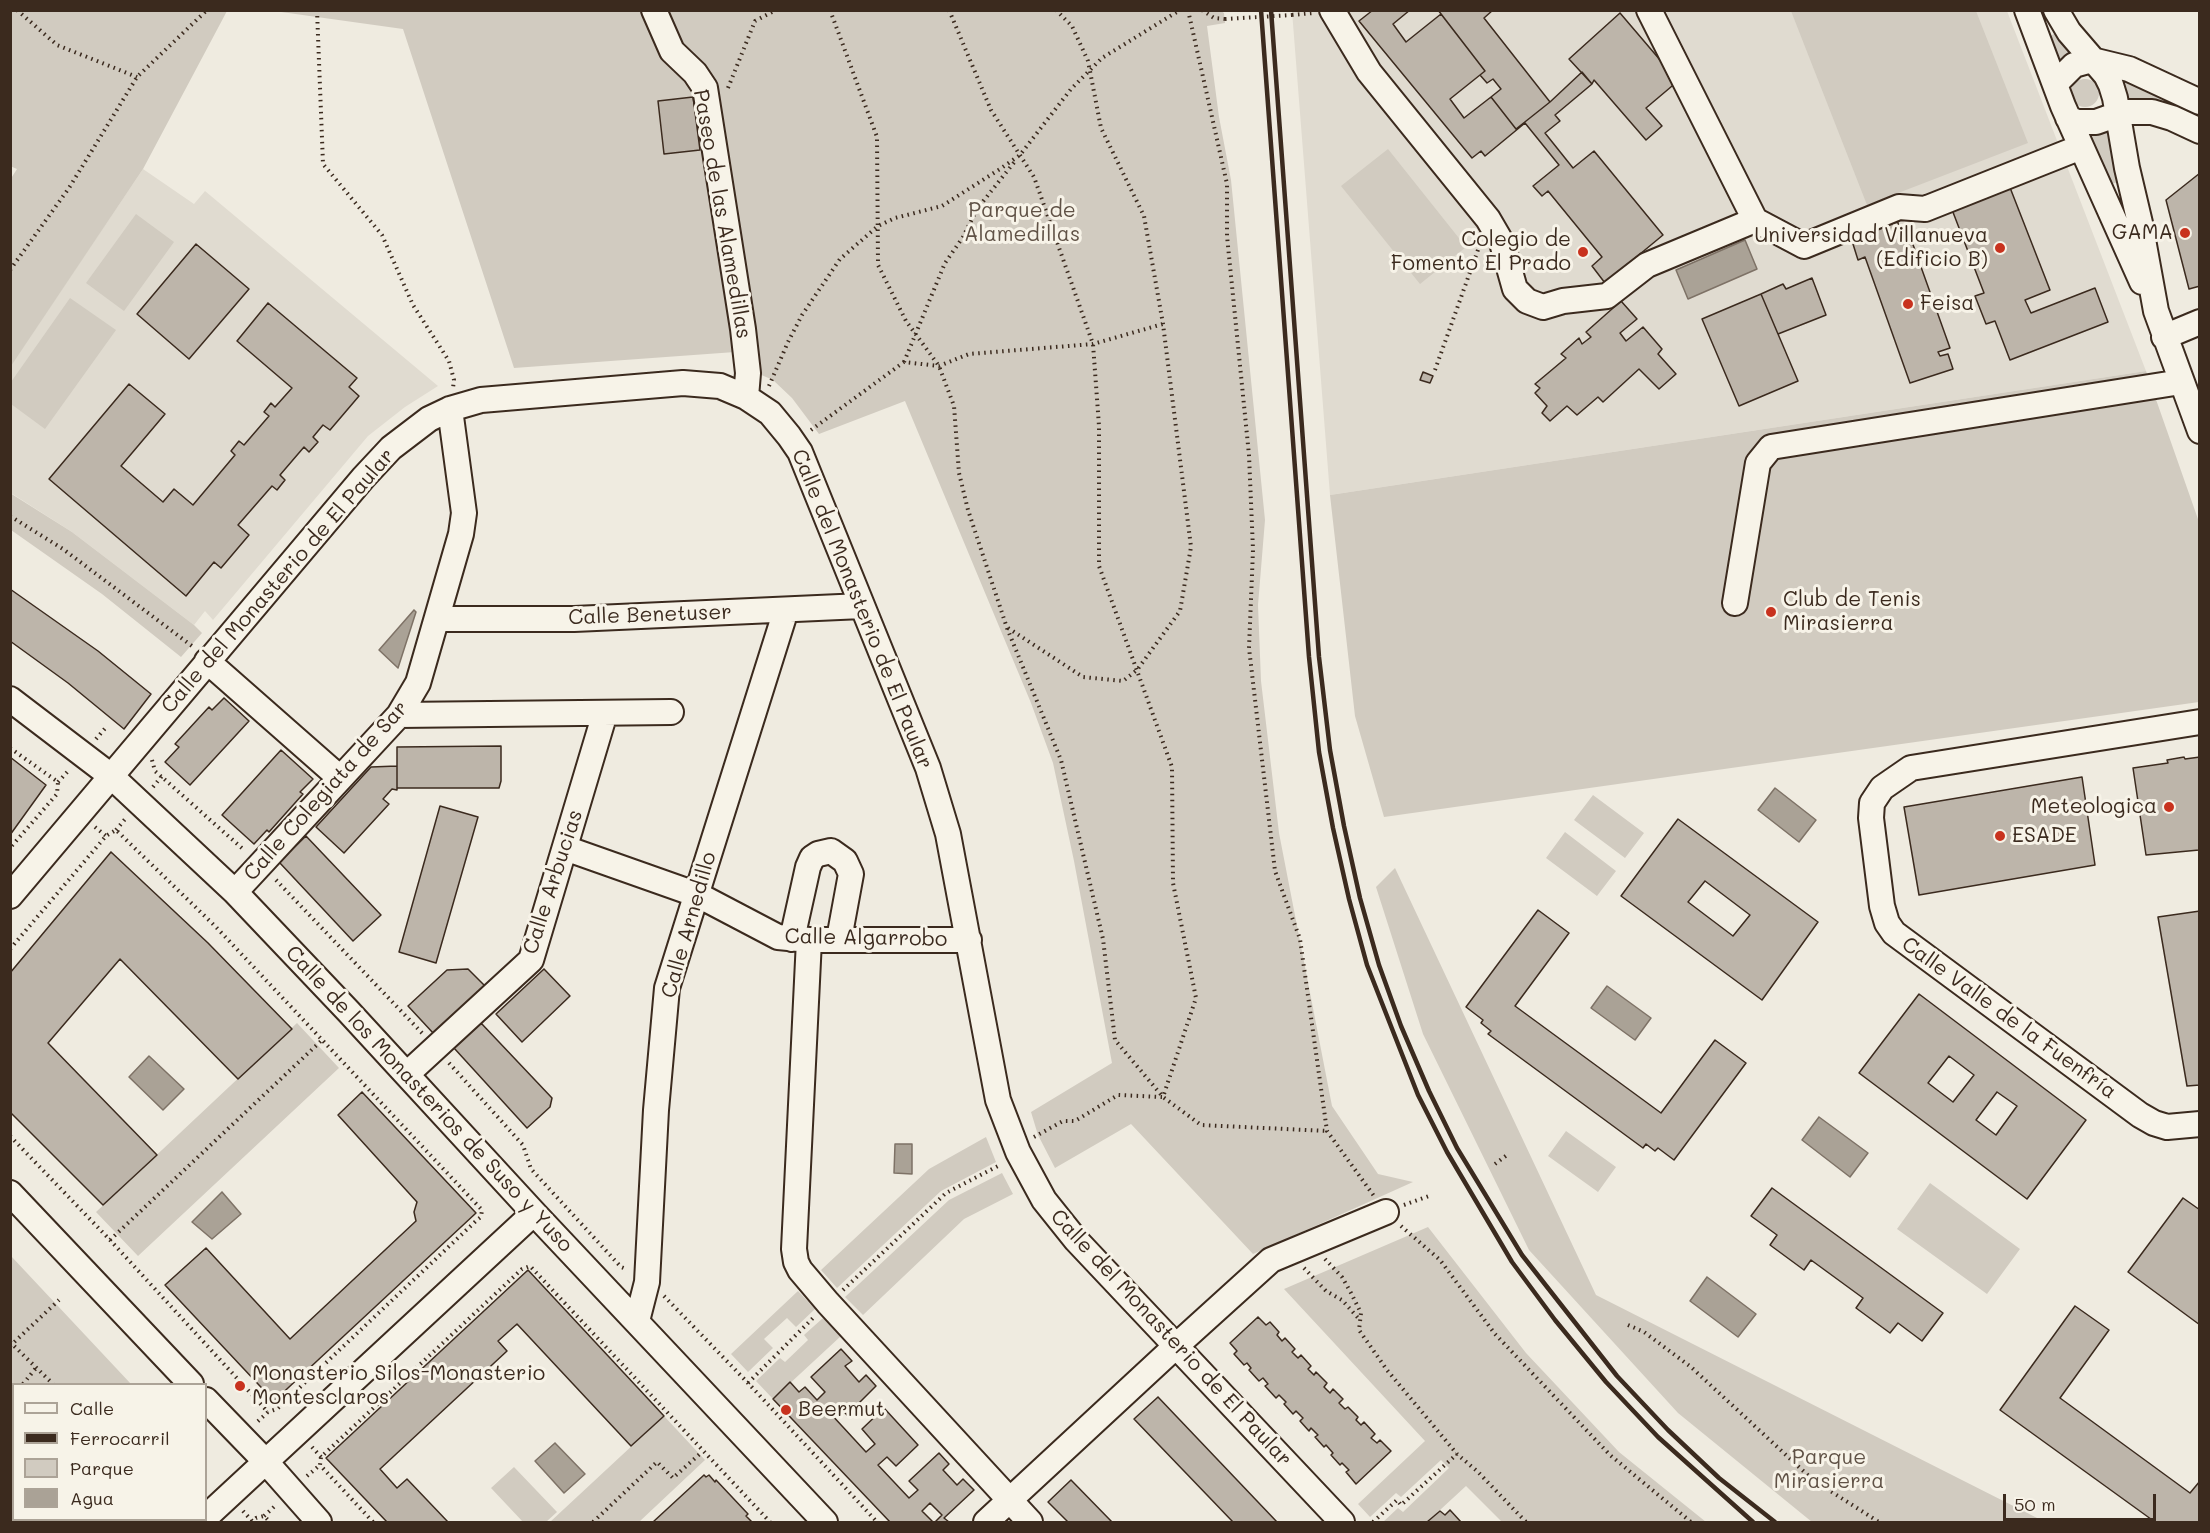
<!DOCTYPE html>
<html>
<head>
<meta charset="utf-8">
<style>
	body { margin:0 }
	#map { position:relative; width:2210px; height:1533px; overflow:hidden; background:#efebe0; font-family:Mali,sans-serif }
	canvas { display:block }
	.frame { position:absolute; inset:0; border:12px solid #3b2a1e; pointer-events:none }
	.legend { position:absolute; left:12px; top:1383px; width:195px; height:138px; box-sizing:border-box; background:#f7f3e8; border:2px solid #aca397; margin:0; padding:8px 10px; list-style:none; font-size:18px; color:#3b2a1e }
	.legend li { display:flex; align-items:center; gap:12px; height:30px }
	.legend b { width:30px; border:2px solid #aca397 }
	.scale { position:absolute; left:2003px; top:1494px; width:153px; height:27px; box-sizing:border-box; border:3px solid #3b2a1e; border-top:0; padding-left:8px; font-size:18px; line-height:21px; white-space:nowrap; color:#3b2a1e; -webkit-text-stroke:4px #f7f3e8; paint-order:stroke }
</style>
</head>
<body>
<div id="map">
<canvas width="2210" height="1533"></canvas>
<div class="frame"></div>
<ul class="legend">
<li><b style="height:8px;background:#f7f3e8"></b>Calle</li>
<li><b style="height:8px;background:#3b2a1e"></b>Ferrocarril</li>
<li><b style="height:16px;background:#d1cbc0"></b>Parque</li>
<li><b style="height:16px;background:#aaa296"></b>Agua</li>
</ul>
<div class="scale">50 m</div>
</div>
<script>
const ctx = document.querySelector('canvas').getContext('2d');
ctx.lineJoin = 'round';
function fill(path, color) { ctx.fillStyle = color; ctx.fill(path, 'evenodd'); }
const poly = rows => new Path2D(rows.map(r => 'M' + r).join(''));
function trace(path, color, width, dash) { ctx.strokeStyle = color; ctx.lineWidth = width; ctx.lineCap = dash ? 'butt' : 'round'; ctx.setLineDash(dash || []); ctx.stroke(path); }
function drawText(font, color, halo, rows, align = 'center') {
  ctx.font = font + ' Mali,sans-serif'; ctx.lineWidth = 6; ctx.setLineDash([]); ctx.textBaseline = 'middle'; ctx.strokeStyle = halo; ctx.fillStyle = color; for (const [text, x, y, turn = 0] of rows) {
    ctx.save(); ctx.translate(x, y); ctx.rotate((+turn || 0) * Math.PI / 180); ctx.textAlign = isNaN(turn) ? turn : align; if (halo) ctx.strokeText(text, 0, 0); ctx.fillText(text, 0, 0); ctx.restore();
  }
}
fill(poly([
	[1292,11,2007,11,2146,371,1330,495],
	[143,169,194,204,205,191,438,386,405,407,368,436,213,620,205,611,194,625,72,532,11,493,10,366]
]), '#e0dbd0');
fill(poly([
	[11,10,227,11,143,169,11,366,10,180,17,169,10,166],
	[1220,10,1224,13,1225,23,1207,26,1219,117,1231,180,1265,520,1258,605,1261,681,1279,833,1332,1106,1378,1174,1413,1182,1253,1254,1131,1124,1055,1168,1038,1135,1031,1112,1112,1063,1074,861,1053,763,1031,703,905,401,819,434,792,398,773,380,736,364,735,352,514,368,403,29,274,11],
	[1791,11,1976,11,2028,143,1867,205],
	[2058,31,2072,51,2070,55,2059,62,2045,40],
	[2119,76,2168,96,2163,105,2129,103,2128,96],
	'2071 93a14 14 0 1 1 28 0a14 14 0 1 1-28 0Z',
	[2109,126,2123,181,2107,185,2087,135,2100,131],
	[1388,149,1466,247,1420,284,1341,186],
	[136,214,174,242,124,311,86,283],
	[70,298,116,330,45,429,11,404,11,382],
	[2146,371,2199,522,2199,702,1384,817,1355,716,1330,495],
	[10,493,72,532,194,625,202,633,181,657,102,594,11,530],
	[1593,795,1644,833,1625,858,1574,820],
	[1565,832,1616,871,1597,896,1546,858],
	[1395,868,1596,1295,2045,1522,1812,1522,1678,1413,1529,1250,1423,1034,1376,887],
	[297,1023,339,1068,138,1256,96,1212],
	[1566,1131,1616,1167,1598,1192,1548,1156],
	[986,1137,996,1162,941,1191,837,1288,821,1270,929,1169],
	[1002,1173,1013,1194,964,1219,863,1315,845,1297,949,1200],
	[1930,1183,2020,1249,1987,1294,1897,1229],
	[1428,1227,1526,1353,1619,1452,1706,1522,1502,1522,1466,1486,1427,1522,1383,1522,1398,1508,1403,1512,1449,1468,1441,1460,1401,1497,1396,1493,1370,1517,1358,1504,1425,1441,1284,1289],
	[11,1256,131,1384,14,1384,14,1519,11,1522],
	[798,1291,815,1309,796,1327,787,1318,764,1339,773,1348,748,1372,731,1354],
	[823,1318,841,1336,773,1399,756,1381,780,1358,785,1362,808,1340,804,1335],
	[664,1416,705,1460,639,1522,550,1522],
	[514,1467,557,1512,546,1522,523,1522,491,1488]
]), '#d1cbc0');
const water = poly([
	[1745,240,1757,269,1688,299,1676,270,1745,240],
	[414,610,416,612,398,668,379,650,414,610],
	[1775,788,1816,820,1799,842,1758,810,1775,788],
	[1607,986,1651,1018,1635,1040,1591,1008,1607,986],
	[149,1056,184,1089,163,1110,129,1077,149,1056],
	[1819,1117,1868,1153,1850,1177,1802,1140,1819,1117],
	[895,1144,912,1144,912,1174,894,1173,895,1144],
	[222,1192,241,1214,212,1239,192,1222,222,1192],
	[1707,1277,1756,1314,1738,1337,1690,1301,1707,1277],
	[555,1443,585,1474,564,1493,535,1461,555,1443]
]);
fill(water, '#aaa296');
trace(water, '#7e7266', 1.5);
const building = poly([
	[1373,10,1410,10,1393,24,1406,42,1441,14,1485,71,1450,99,1464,118,1491,97,1516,129,1550,102,1582,72,1592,84,1555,115,1560,121,1545,133,1573,168,1594,151,1663,235,1605,283,1592,266,1602,257,1548,191,1542,196,1533,186,1559,165,1525,123,1485,156,1481,151,1472,158,1359,21,1373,10],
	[1438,10,1493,10,1484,18,1550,102,1516,129,1491,97,1501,89,1493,79,1487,83,1480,75,1485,71,1438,10],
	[1620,13,1678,81,1646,108,1662,126,1646,140,1594,80,1592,84,1569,59,1620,13],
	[693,97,700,150,664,154,658,101,693,97],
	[2200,173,2200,286,2189,289,2166,200,2200,173],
	[2009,185,2050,290,2025,300,2031,313,2095,288,2108,322,2010,360,1995,321,1986,324,1975,296,1984,293,1951,207,2009,185],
	[1897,219,1899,227,1906,225,1950,348,1938,352,1940,356,1948,354,1953,369,1910,383,1865,257,1858,260,1853,244,1866,239,1863,231,1897,219],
	[196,244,249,289,189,359,137,314,196,244],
	[1812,278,1826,315,1778,334,1761,294,1783,284,1786,289,1812,278],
	[1761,294,1798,381,1739,406,1702,319,1761,294],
	[1621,301,1637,319,1620,333,1626,341,1643,327,1662,349,1658,354,1676,374,1659,389,1639,369,1603,402,1598,397,1577,415,1567,406,1550,421,1542,413,1547,406,1535,393,1540,388,1535,384,1566,358,1561,354,1579,338,1582,344,1591,337,1586,332,1621,301],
	[268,303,357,378,349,387,359,396,330,430,323,425,313,437,318,442,309,452,304,447,280,475,285,480,277,490,272,486,238,525,249,535,221,568,214,562,186,596,49,479,129,384,165,414,121,466,163,502,174,489,193,505,235,455,231,451,239,441,244,445,269,416,264,412,271,403,275,407,292,388,237,341,268,303],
	[1423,372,1433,376,1430,383,1420,380,1423,372],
	[10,589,98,651,151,694,124,729,68,683,10,641,10,589],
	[224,698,249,721,190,785,165,762,179,747,175,744,209,707,212,710,224,698],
	[501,746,501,781,499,788,397,788,397,747,501,746],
	[281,750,313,779,300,792,303,794,269,832,267,830,254,844,222,815,281,750],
	[10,757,46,785,10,835,10,757],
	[2184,757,2185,759,2200,757,2199,850,2146,855,2133,768,2168,763,2167,760,2184,757],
	[397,766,397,790,392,789,383,799,389,804,344,853,316,827,371,767,397,766],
	[2082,777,2095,865,1919,895,1904,807,2082,777],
	[440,806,478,817,436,963,399,952,440,806],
	[1678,819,1818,922,1762,1000,1621,896,1678,819],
	[1705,881,1750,915,1733,936,1688,902,1705,881],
	[306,836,381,915,353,941,279,862,306,836],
	[111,852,208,943,292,1029,238,1079,120,959,48,1043,157,1155,103,1205,10,1112,10,973,111,852],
	[1538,910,1569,933,1515,1006,1661,1113,1715,1040,1746,1063,1674,1160,1658,1148,1655,1151,1646,1144,1643,1148,1488,1034,1491,1031,1481,1023,1483,1020,1466,1007,1538,910],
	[2200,911,2200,1085,2187,1086,2158,917,2200,911],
	[468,969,485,986,434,1034,408,1006,447,970,468,969],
	[544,969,570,996,522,1042,496,1014,544,969],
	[1919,994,2086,1120,2027,1199,1859,1073,1919,994],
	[1949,1056,1974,1075,1953,1102,1928,1083,1949,1056],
	[1997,1092,2017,1106,1996,1135,1976,1120,1997,1092],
	[481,1023,552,1098,550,1107,527,1128,454,1048,481,1023],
	[362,1092,476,1213,274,1401,165,1285,206,1248,290,1339,416,1221,414,1212,417,1202,338,1115,362,1092],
	[1772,1188,1943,1313,1922,1341,1898,1323,1890,1333,1856,1308,1863,1298,1811,1260,1804,1270,1770,1245,1777,1235,1751,1216,1772,1188],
	[2183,1198,2200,1210,2200,1325,2128,1272,2183,1198],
	[528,1270,664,1416,631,1446,517,1324,498,1341,507,1351,380,1469,397,1488,407,1479,448,1522,387,1522,326,1458,528,1270],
	[2075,1306,2109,1330,2060,1398,2190,1493,2200,1481,2200,1522,2155,1522,2000,1410,2075,1306],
	[1258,1317,1266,1325,1270,1322,1279,1332,1277,1335,1282,1341,1285,1338,1295,1349,1292,1352,1298,1358,1301,1355,1311,1366,1308,1369,1314,1375,1316,1372,1327,1383,1324,1387,1330,1393,1333,1389,1343,1399,1339,1403,1345,1409,1348,1407,1358,1417,1356,1420,1361,1425,1364,1422,1375,1434,1371,1438,1377,1443,1380,1440,1391,1451,1356,1484,1346,1472,1349,1470,1342,1463,1340,1465,1331,1455,1333,1453,1326,1445,1324,1447,1315,1437,1318,1435,1311,1428,1309,1431,1300,1421,1303,1418,1296,1411,1293,1414,1284,1404,1286,1402,1279,1395,1276,1398,1265,1386,1268,1384,1263,1378,1259,1381,1249,1370,1251,1368,1247,1363,1244,1365,1234,1354,1237,1351,1230,1343,1258,1317],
	[841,1349,852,1361,845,1366,859,1382,866,1375,876,1386,847,1415,838,1405,830,1413,866,1452,875,1444,862,1429,884,1408,918,1445,896,1466,887,1457,878,1465,909,1498,918,1490,909,1481,939,1453,949,1464,943,1470,957,1485,963,1479,974,1490,944,1518,949,1522,935,1522,942,1515,930,1503,922,1511,933,1522,890,1522,773,1399,790,1382,799,1392,805,1387,817,1400,825,1392,811,1377,841,1349],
	[1158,1397,1277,1522,1233,1522,1134,1419,1158,1397],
	[704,1475,706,1477,709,1475,715,1482,716,1480,748,1514,746,1516,752,1522,653,1522,704,1475],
	[1071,1480,1112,1522,1068,1522,1048,1502,1071,1480],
	[1450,1510,1461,1522,1427,1522,1440,1511,1445,1515,1450,1510],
	[35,1520,148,1520,145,1522,31,1522,35,1520]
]);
fill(building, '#bdb5aa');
trace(building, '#3b2a1e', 1.5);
const minor = poly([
	[654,10,672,51,695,73,705,88,743,329,748,373,746,397],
	[1332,10,1369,72,1488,219,1502,243,1515,289,1527,301,1543,307,1563,301,1607,296,1647,265,1755,220],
	[1649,10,1755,220,1804,246,1899,207,1925,209,2081,147],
	[2027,10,2063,106,2142,282],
	[2056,10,2069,32,2106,75,2111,85,2115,98,2127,168,2140,223,2156,311,2200,431],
	[2055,84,2074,65,2092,60,2129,69,2200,102],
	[2068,118,2077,122,2096,122,2124,112,2152,112,2172,118,2200,131],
	[2164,337,2200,322],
	[1735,603,1758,463,1771,447,2181,382],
	[437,619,574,619,862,606],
	[207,661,340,778],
	[10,699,111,776,235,892,349,1012,534,1213,825,1522],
	[399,715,671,712],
	[2200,722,1911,768,1882,788,1872,803,1871,818,1882,906,1887,923,1894,933,2140,1115,2154,1123,2167,1127,2200,1124],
	[565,848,698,895,778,937,809,940,969,940],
	[235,892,399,715,418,683,461,534,464,513,450,409],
	[10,896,363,478,391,448,429,419,450,409,481,400,683,383,720,386,746,397,770,413,789,436,800,452,928,768,948,834,998,1100,1018,1152,1044,1200,1076,1240,1342,1522],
	[792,939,808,867,812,858,818,854,831,851,845,861,851,874,839,939],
	[809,940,794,1249,796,1262,800,1270,828,1303,1030,1522],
	[407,1074,531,960,605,713],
	[10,1193,191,1384],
	[637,1321,647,1282,656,1110,667,988,786,610],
	[206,1400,266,1462,319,1522],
	[206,1517,534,1213],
	[986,1522,1176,1346,1271,1260,1386,1212]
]);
trace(minor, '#3b2a1e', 28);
trace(poly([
	[17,10,57,45,137,77],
	[317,10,323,164,382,235,413,305,449,361,454,380,453,388],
	[830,10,877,137,878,265,906,321,939,366,954,406,959,473,968,510,1007,628,1061,760,1103,939,1115,1040,1163,1097],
	[949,10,991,110,1034,177,1093,344,1099,426,1099,566,1172,767,1173,883,1196,998,1163,1097,1201,1125,1327,1131],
	[1188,10,1227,184,1227,236,1249,455,1253,550,1249,648,1275,871,1300,939,1327,1131,1374,1196],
	[1202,10,1214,18,1225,19],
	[1292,15,1313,13],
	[728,88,755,21,776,10],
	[10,270,69,188,137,77,207,10],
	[904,362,945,263,963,237,977,209,1016,160],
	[1435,370,1479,247],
	[769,386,788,342,802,315,840,259,878,226,895,218,942,206,1000,169,1020,155,1071,89,1102,58,1180,10],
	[811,430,904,362,939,366,969,354,1093,344,1163,324],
	[10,516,63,549,192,646],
	[1008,628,1083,677,1123,681,1137,670,1180,611,1191,547,1163,324,1144,216,1101,128,1088,61,1072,26,1056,10],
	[96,739,107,726],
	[10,748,58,782,57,794,10,848],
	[152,760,155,771,244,850],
	[58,782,70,769],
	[153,787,162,776],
	[95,827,106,836],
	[116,830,126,818],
	[276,880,422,1033],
	[10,949,106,836,116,830,216,927,482,1210,481,1217,477,1220,277,1409,268,1412],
	[449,1063,523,1145,531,1169,621,1267,626,1269],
	[10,1136,110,1240,268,1412,257,1422],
	[1034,1137,1063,1121,1075,1121,1118,1095,1162,1097],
	[1495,1164,1507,1155],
	[1404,1205,1429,1196],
	[1401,1226,1440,1260,1495,1334,1610,1455,1691,1522],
	[110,1240,321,1041],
	[1325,1259,1342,1277,1351,1293,1361,1313,1359,1330,1387,1370,1457,1454,1478,1472,1526,1522],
	[1304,1268,1326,1291,1342,1300,1360,1320],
	[843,1290,946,1193,1000,1165],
	[664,1296,748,1383,877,1522],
	[1628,1325,1644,1332,1691,1367,1813,1480,1879,1522],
	[10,1342,53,1384],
	[10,1346,59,1300],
	[748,1383,813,1318],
	[23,1384,36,1368],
	[10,1400,14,1397],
	[10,1404,14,1408],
	[312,1447,321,1457],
	[10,1454,14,1450],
	[10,1469,14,1472],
	[307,1476,320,1465],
	[243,1511,252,1521],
	[10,1513,14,1510],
	[264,1516,276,1505],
	[251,1522,256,1518,264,1516,270,1522],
	[373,1522,320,1465,321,1457,522,1269,530,1266,770,1522],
	[593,1522,657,1462,673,1478,702,1452],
	[1373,1522,1397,1500,1401,1505,1457,1454]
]), '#3b2a1e', 4, [1.5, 4.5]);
trace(minor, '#f7f3e8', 24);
trace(poly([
	[1261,10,1309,657,1319,752,1333,828,1349,899,1367,965,1418,1095,1447,1152,1512,1262,1555,1320,1606,1382,1658,1437,1753,1522],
	[1271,10,1319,657,1330,750,1344,826,1360,898,1379,965,1401,1026,1429,1091,1457,1148,1522,1255,1617,1376,1668,1430,1719,1478,1775,1522]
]), '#3b2a1e', 4.5);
trace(poly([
	[1225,19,1292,15]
]), '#3b2a1e', 4, [1.5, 4.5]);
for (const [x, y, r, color] of [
	[2185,233,6,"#c8321e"],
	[2000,248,6,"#c8321e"],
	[1583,252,6,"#c8321e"],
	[1908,304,6,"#c8321e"],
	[1771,612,6,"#c8321e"],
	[2169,807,6,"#c8321e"],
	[2000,836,6,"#c8321e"],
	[240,1386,6,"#c8321e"],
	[786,1410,6,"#c8321e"]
]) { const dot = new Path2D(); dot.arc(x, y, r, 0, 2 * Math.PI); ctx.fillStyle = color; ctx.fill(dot); trace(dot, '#f7f3e8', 2); }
drawText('21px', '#605246', '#f7f3e8', [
	["Parque de",1022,211],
	["Alamedillas",1022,235],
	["Parque",1829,1458],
	["Mirasierra",1829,1482]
]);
drawText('21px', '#3b2a1e', '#f7f3e8', [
	["Paseo de las Alamedillas",722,214,80],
	["Calle del Monasterio de El Paular",278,581,-49],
	["Calle del Monasterio de El Paular",862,609,68],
	["Calle Benetuser",650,615,-2],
	["Calle Colegiata de Sar",326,791,-48],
	["Calle Arbucias",553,882,-72],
	["Calle Arnedillo",689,925,-74],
	["Calle Algarrobo",866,938,1],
	["Calle Valle de la Fuenfría",2009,1018,36],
	["Calle de los Monasterios de Suso y Yuso",429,1099,47],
	["Calle del Monasterio de El Paular",1171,1338,47]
]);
drawText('21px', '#3b2a1e', '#f7f3e8', [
	["GAMA",2173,233,"right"],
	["Universidad Villanueva",1988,236,"right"],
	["(Edificio B)",1988,260,"right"],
	["Colegio de",1571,240,"right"],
	["Fomento El Prado",1571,264,"right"],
	["Feisa",1920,304],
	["Club de Tenis",1783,600],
	["Mirasierra",1783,624],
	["Meteologica",2157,807,"right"],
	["ESADE",2012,836],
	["Monasterio Silos-Monasterio",252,1374],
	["Montesclaros",252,1398],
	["Beermut",798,1410]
], 'left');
</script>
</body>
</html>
